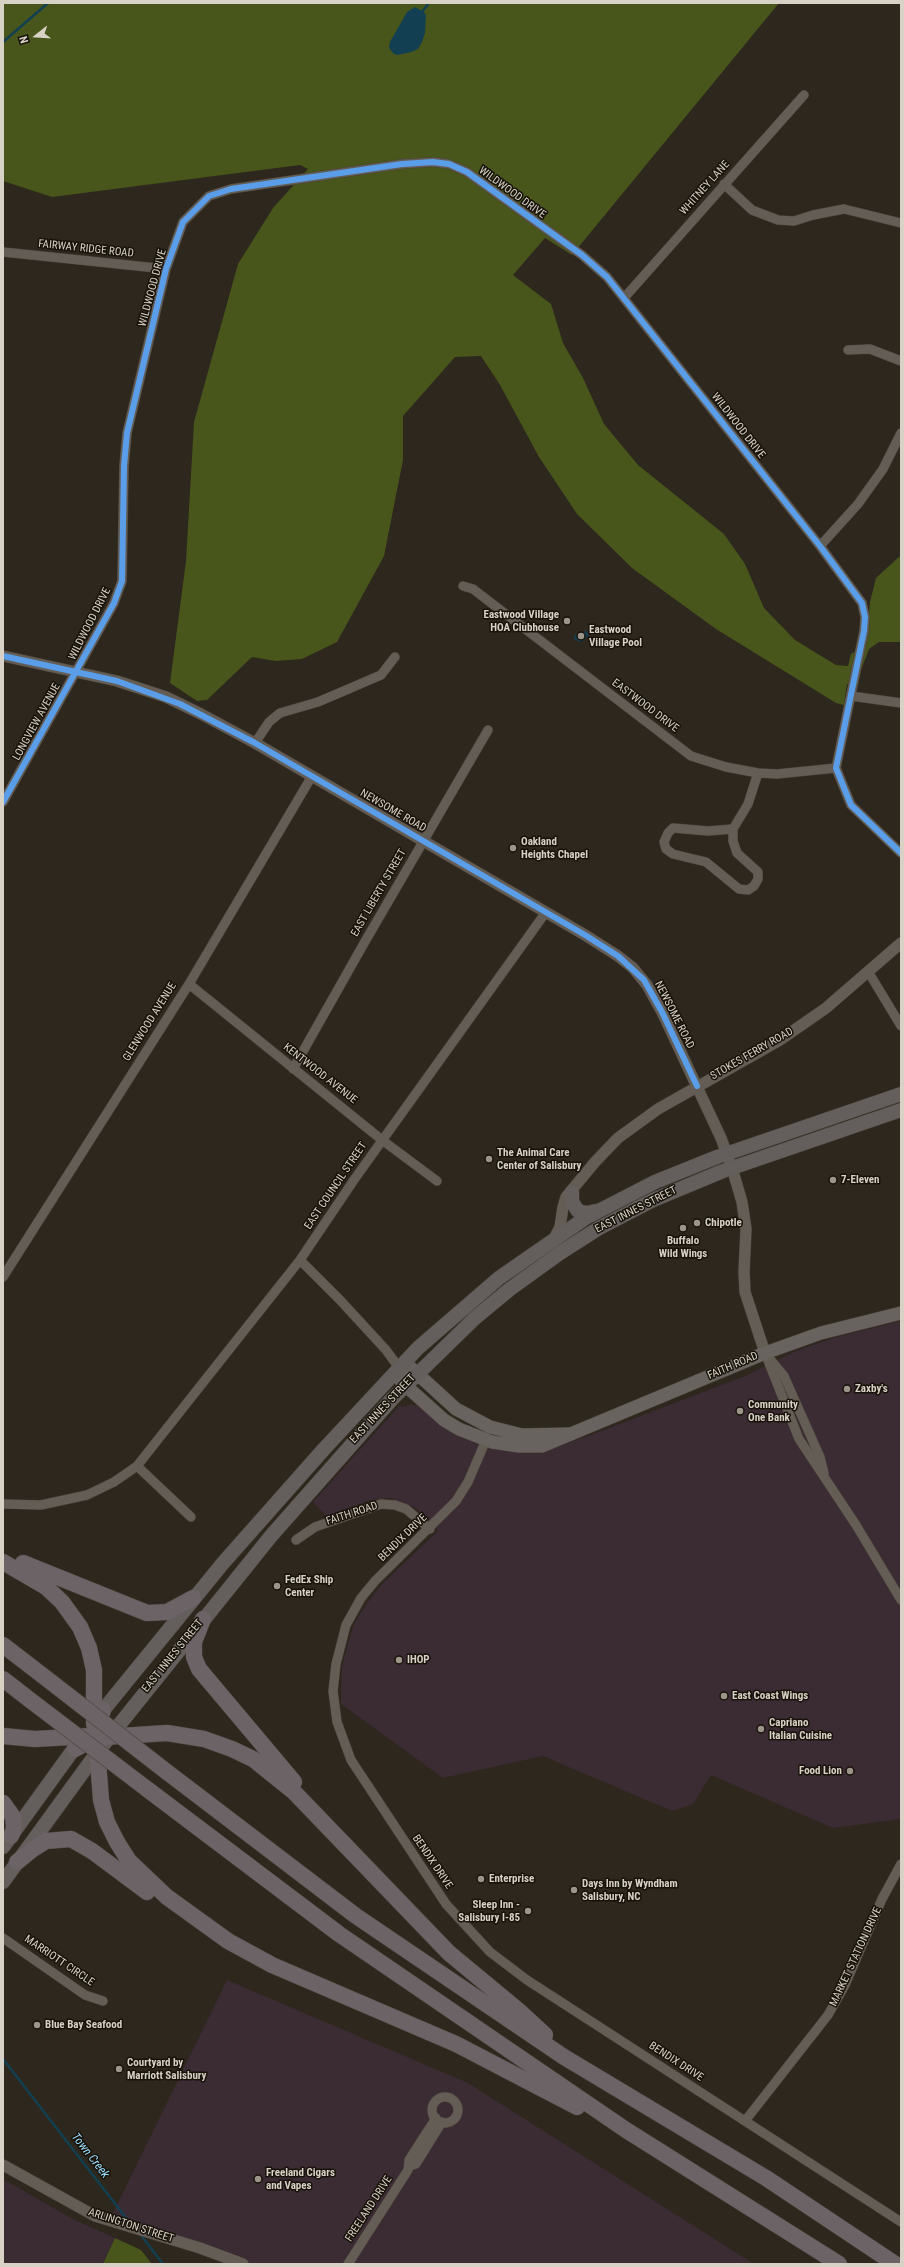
<!DOCTYPE html>
<html>
<head>
<meta charset="utf-8">
<style>
	body { margin:0 }
	#map { position:relative; width:904px; height:2267px; overflow:hidden; background:#2d271d; font-family:"Roboto Condensed",sans-serif }
	canvas { display:block }
	.frame { position:absolute; inset:0; border:4px solid #d8d1c5; pointer-events:none }
	.north { position:absolute; left:16px; top:16px; width:40px; height:40px; -webkit-text-stroke:3px #17120a; paint-order:stroke; rotate:253deg; font-size:11px; font-weight:700; line-height:16px; text-align:center; color:#d8d1c5 }
	.north::after { content:''; display:block; margin:auto; width:14px; height:18px; background:#d8d1c5; clip-path:polygon(50% 0,100% 100%,50% 72%,0 100%) }
</style>
</head>
<body>
<div id="map">
<canvas width="904" height="2267"></canvas>
<div class="frame"></div>
<div class="north">N</div>
</div>
<script>
const ctx = document.querySelector('canvas').getContext('2d');
ctx.lineJoin = 'round';
function fill(path, color) { ctx.fillStyle = color; ctx.fill(path, 'evenodd'); }
const poly = rows => new Path2D(rows.map(r => 'M' + r).join(''));
function trace(path, color, width, dash) { ctx.strokeStyle = color; ctx.lineWidth = width; ctx.lineCap = dash ? 'butt' : 'round'; ctx.setLineDash(dash || []); ctx.stroke(path); }
function drawText(font, color, halo, rows, align = 'center') {
  ctx.font = font + ' "Roboto Condensed",sans-serif'; ctx.lineWidth = 3; ctx.setLineDash([]); ctx.textBaseline = 'middle'; ctx.strokeStyle = halo; ctx.fillStyle = color; for (const [text, x, y, turn = 0] of rows) {
    ctx.save(); ctx.translate(x, y); ctx.rotate((+turn || 0) * Math.PI / 180); ctx.textAlign = isNaN(turn) ? turn : align; if (halo) ctx.strokeText(text, 0, 0); ctx.fillText(text, 0, 0); ctx.restore();
  }
}
fill(poly([
	[901,1321,901,1819,833,1828,711,1775,693,1804,672,1811,543,1756,443,1778,341,1704,342,1665,354,1624,367,1603,383,1583,438,1531,416,1508,391,1498,371,1500,326,1516,313,1502,400,1405,402,1407,411,1404,419,1406,449,1427,551,1448,588,1436,745,1376,796,1351,836,1337],
	[227,1980,468,2083,754,2264,234,2264,109,2221],
	[3,2179,73,2219,115,2238,103,2264,3,2264]
]), '#3b2b33');
fill(poly([
	[3,3,779,3,572,255,545,238,513,275,551,304,563,343,583,378,604,424,638,465,724,534,745,564,764,608,795,640,836,665,848,666,851,654,866,645,870,602,876,578,901,555,901,642,879,642,869,649,861,670,858,686,847,684,844,705,836,703,716,629,632,568,577,514,539,457,500,385,481,356,455,357,403,416,403,460,384,556,337,642,302,659,276,661,252,657,207,700,197,701,170,683,186,561,194,422,238,264,273,208,308,169,300,165,52,197,3,181],
	[115,2238,141,2250,152,2264,103,2264]
]), '#48551b');
fill(poly([
	[415,7,424,12,426,15,425,33,422,42,418,49,411,52,398,55,394,54,389,48,390,42,407,12],
	[586,631,589,635,584,640,580,642,574,639,575,635]
]), '#124052');
trace(poly([
	[421,13,429,3],
	[3,42,48,3],
	[3,2059,130,2223],
	[140,2234,163,2264]
]), '#124052', 2.5);
const minor = poly([
	[724,184,752,210,778,220,794,221,813,215,844,209,901,223],
	[3,252,166,269],
	[624,298,804,95],
	[848,350,870,349,901,361],
	[820,546,858,504,883,469,901,433],
	[463,586,473,589,691,756,726,767,758,773,777,774,836,768],
	[851,696,901,703],
	[255,743,269,722,280,713,318,702,381,675,395,657],
	[3,802,114,603,122,581,124,466,127,433,166,269,183,222,209,196,231,189,402,164,433,162,449,164,467,172,582,255,607,277,820,546,862,603,865,617,864,631,836,768,851,805,901,853],
	[673,828,708,831,733,829,733,841,737,853,758,872,758,879,754,886,748,890,739,889,706,862,673,854,666,849,664,842,668,833,673,828],
	[733,829,748,804,758,773],
	[869,973,901,1026],
	[189,984,382,1140,437,1181],
	[293,1069,363,945,488,730],
	[300,1260,340,1300,386,1350,400,1369],
	[3,1277,189,984,312,776],
	[765,1353,799,1439,856,1525,901,1600],
	[770,1359,784,1376,820,1457,824,1473],
	[486,1440,468,1482,456,1501,375,1581,361,1598,346,1625,336,1664,333,1691,337,1722,351,1760,446,1904,490,1952,527,1980,901,2222],
	[137,1466,191,1517],
	[3,1504,41,1505,87,1495,114,1482,137,1466,300,1260,356,1177,546,912],
	[296,1540,315,1527,381,1504,395,1505,406,1509,430,1529],
	[3,1938,85,1995,103,2001],
	'432 2110a13 13 0 1 1 26 0a13 13 0 1 1-26 0Z',
	[745,2121,828,2015,845,1985,882,1899,901,1864],
	[410,2166,416,2164,442,2122],
	[348,2264,408,2170,409,2160,436,2118]
]);
const tertiary = poly([
	[3,656,117,681,166,697,201,714,255,743,585,935,618,956,633,968,647,985,662,1012,721,1138,732,1168,742,1202,746,1229,744,1272,745,1292,765,1353],
	[554,1239,560,1227,563,1207,566,1197,595,1162,618,1138,658,1109,780,1040,826,1008,901,943],
	[3,2165,95,2216,200,2248,243,2264]
]);
const secondary = poly([
	[569,1434,522,1435,490,1427,456,1409,411,1368,400,1369,400,1379,405,1385,444,1420,459,1429,492,1442,519,1446,542,1446,765,1353,821,1333,901,1313]
]);
const primary = poly([
	[572,1192,572,1202,578,1211,586,1213,596,1211],
	[96,1719,223,1563,324,1449,418,1348,499,1278,587,1217,655,1182,717,1157,901,1094],
	[3,1847,81,1739],
	[3,1882,99,1750,271,1536,392,1399,475,1318,510,1289,560,1253,599,1228,653,1200,723,1171,901,1110]
]);
const motorway = poly([
	[3,1562,46,1587,62,1602,80,1627,89,1648,94,1670,94,1724],
	[23,1563,147,1613,167,1612,193,1598],
	[203,1619,194,1642,194,1657,199,1669,294,1782],
	[3,1645,51,1682],
	[3,1679,30,1700],
	[103,1710,99,1724,98,1761,101,1800,107,1822,117,1842,129,1861,167,1897,228,1941,272,1965,456,2044,577,2107],
	[3,1736,35,1739,89,1736],
	[75,1749,88,1742,105,1737,167,1733,204,1739,232,1749,253,1759,294,1792,449,1953,519,2011,545,2035],
	[167,1772,356,1916,564,2057,766,2178,895,2264],
	[147,1789,339,1934,626,2130,839,2264],
	[3,1803,13,1817,14,1828,11,1836],
	[17,1862,33,1849,46,1841,71,1839,92,1851,147,1892]
]);
trace(minor, '#48423a', 10);
trace(tertiary, '#48423a', 12);
trace(secondary, '#48423a', 14);
trace(primary, '#48423a', 15);
trace(motorway, '#48423a', 17);
trace(minor, '#635d55', 9);
trace(tertiary, '#635d55', 11);
trace(secondary, '#69635f', 13);
trace(primary, '#645e5d', 14);
trace(motorway, '#6b6365', 16);
const motorwayBridge = poly([
	[51,1682,167,1772],
	[30,1700,147,1789]
]);
trace(motorwayBridge, '#48423a', 17, []);
trace(motorwayBridge, '#6b6365', 16);
trace(poly([
	[3,656,117,681,180,704,255,743,585,935,618,956,644,980,662,1012,697,1086],
	[3,802,114,603,122,581,124,466,127,433,166,269,183,222,209,196,231,189,402,164,433,162,449,164,467,172,582,255,607,277,820,546,862,603,865,617,864,631,836,768,851,805,901,853]
]), '#5a9eea', 6);
for (const [x, y, r, color] of [
	[567,621,4,"#9c968a"],
	[581,636,4,"#9c968a"],
	[513,848,4,"#9c968a"],
	[489,1159,4,"#9c968a"],
	[833,1180,4,"#9c968a"],
	[697,1223,4,"#9c968a"],
	[683,1228,4,"#9c968a"],
	[847,1389,4,"#9c968a"],
	[740,1411,4,"#9c968a"],
	[277,1586,4,"#9c968a"],
	[399,1660,4,"#9c968a"],
	[724,1696,4,"#9c968a"],
	[761,1729,4,"#9c968a"],
	[850,1771,4,"#9c968a"],
	[481,1879,4,"#9c968a"],
	[574,1890,4,"#9c968a"],
	[528,1911,4,"#9c968a"],
	[37,2025,4,"#9c968a"],
	[119,2069,4,"#9c968a"],
	[258,2179,4,"#9c968a"]
]) { const dot = new Path2D(); dot.arc(x, y, r, 0, 2 * Math.PI); ctx.fillStyle = color; ctx.fill(dot); trace(dot, '#17120a', 1.5); }
drawText('11px', '#d8d1c5', '#17120a', [
	["WHITNEY LANE",705,188,-48],
	["WILDWOOD DRIVE",512,193,36],
	["FAIRWAY RIDGE ROAD",86,249,6],
	["WILDWOOD DRIVE",153,288,-75],
	["WILDWOOD DRIVE",738,426,52],
	["WILDWOOD DRIVE",90,624,-63],
	["EASTWOOD DRIVE",645,706,37],
	["LONGVIEW AVENUE",37,722,-61],
	["NEWSOME ROAD",393,811,30],
	["EAST LIBERTY STREET",379,893,-60],
	["NEWSOME ROAD",674,1015,63],
	["GLENWOOD AVENUE",150,1022,-58],
	["STOKES FERRY ROAD",752,1054,-30],
	["KENTWOOD AVENUE",320,1074,38],
	["EAST COUNCIL STREET",336,1186,-56],
	["EAST INNES STREET",636,1210,-27],
	["FAITH ROAD",733,1366,-23],
	["EAST INNES STREET",383,1409,-47],
	["FAITH ROAD",352,1514,-18],
	["BENDIX DRIVE",403,1538,-44],
	["EAST INNES STREET",173,1656,-51],
	["BENDIX DRIVE",432,1862,56],
	["MARKET STATION DRIVE",856,1957,-65],
	["MARRIOTT CIRCLE",59,1961,34],
	["BENDIX DRIVE",676,2062,33],
	["FREELAND DRIVE",369,2209,-57],
	["ARLINGTON STREET",131,2226,18]
]);
drawText('bold 11px', '#d8d1c5', '#17120a', [
	["Eastwood Village",559,615,"right"],
	["HOA Clubhouse",559,628,"right"],
	["Eastwood",589,630],
	["Village Pool",589,643],
	["Oakland",521,842],
	["Heights Chapel",521,855],
	["The Animal Care",497,1153],
	["Center of Salisbury",497,1166],
	["7-Eleven",841,1180],
	["Chipotle",705,1223],
	["Buffalo",683,1241,"center"],
	["Wild Wings",683,1254,"center"],
	["Zaxby's",855,1389],
	["Community",748,1405],
	["One Bank",748,1418],
	["FedEx Ship",285,1580],
	["Center",285,1593],
	["IHOP",407,1660],
	["East Coast Wings",732,1696],
	["Capriano",769,1723],
	["Italian Cuisine",769,1736],
	["Food Lion",842,1771,"right"],
	["Enterprise",489,1879],
	["Days Inn by Wyndham",582,1884],
	["Salisbury, NC",582,1897],
	["Sleep Inn -",520,1905,"right"],
	["Salisbury I-85",520,1918,"right"],
	["Blue Bay Seafood",45,2025],
	["Courtyard by",127,2063],
	["Marriott Salisbury",127,2076],
	["Freeland Cigars",266,2173],
	["and Vapes",266,2186]
], 'left');
drawText('italic 12px', '#9bdeff', '#17120a', [
	["Town Creek",90,2156,52]
]);
</script>
</body>
</html>
